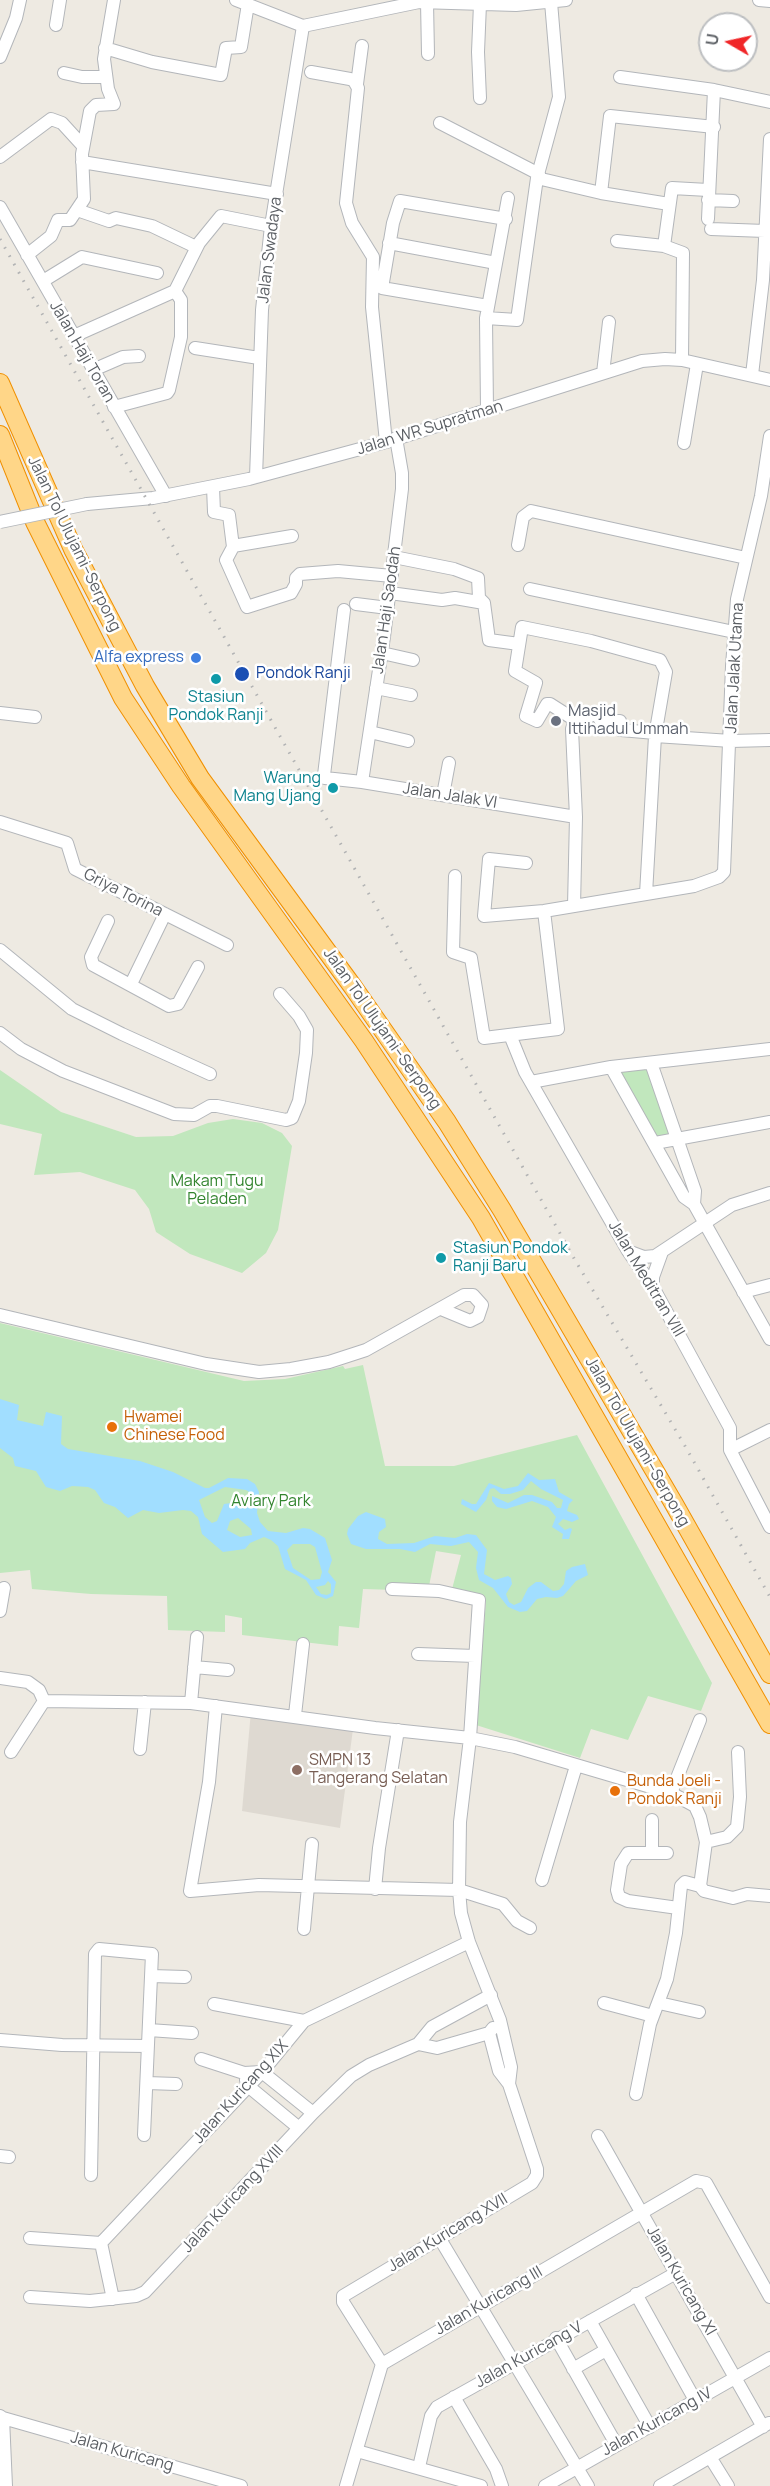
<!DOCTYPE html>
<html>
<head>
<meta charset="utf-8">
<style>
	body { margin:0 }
	#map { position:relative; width:770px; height:2486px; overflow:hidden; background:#eeeae2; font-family:Manrope,sans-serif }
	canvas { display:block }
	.north { position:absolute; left:698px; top:12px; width:60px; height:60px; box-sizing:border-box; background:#fff; border:2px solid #bdbfc1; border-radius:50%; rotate:279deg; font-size:16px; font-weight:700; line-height:24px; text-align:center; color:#5b5f64 }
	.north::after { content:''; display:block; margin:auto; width:21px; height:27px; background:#f02628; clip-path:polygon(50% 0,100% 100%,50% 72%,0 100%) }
</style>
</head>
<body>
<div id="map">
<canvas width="770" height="2486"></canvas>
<div class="north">U</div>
</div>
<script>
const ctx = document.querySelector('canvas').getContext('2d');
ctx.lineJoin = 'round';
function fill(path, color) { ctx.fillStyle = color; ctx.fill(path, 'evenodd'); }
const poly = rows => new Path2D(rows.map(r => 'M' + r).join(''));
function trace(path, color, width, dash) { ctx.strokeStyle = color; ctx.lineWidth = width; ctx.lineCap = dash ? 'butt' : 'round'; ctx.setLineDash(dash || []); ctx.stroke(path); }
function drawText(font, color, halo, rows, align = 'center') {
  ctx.font = font + ' Manrope,sans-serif'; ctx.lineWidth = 5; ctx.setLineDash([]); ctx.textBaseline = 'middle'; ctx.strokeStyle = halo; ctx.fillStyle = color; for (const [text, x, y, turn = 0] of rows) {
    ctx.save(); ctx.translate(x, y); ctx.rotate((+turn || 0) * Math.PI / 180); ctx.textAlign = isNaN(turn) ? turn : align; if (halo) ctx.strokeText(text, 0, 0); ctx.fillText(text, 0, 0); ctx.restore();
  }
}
fill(poly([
	[251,1711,353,1729,340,1828,242,1811]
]), '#ded9d1');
fill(poly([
	[649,1066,672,1136,656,1139,615,1068],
	[0,1070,61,1112,136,1137,173,1136,208,1123,233,1119,262,1123,282,1133,292,1146,278,1230,266,1253,242,1273,190,1254,156,1232,149,1209,135,1190,80,1172,34,1175,42,1134,0,1124],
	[0,1323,244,1381,285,1379,343,1366,345,1369,363,1365,385,1466,454,1466,577,1435,712,1683,701,1711,648,1696,628,1740,591,1729,580,1758,476,1725,486,1601,451,1593,461,1555,436,1551,428,1591,363,1589,359,1628,339,1626,338,1646,242,1635,242,1618,225,1615,225,1632,168,1630,167,1596,91,1594,32,1589,30,1570,0,1573]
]), '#c1e7bd');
fill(poly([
	[0,1399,19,1405,17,1420,43,1426,46,1412,62,1416,61,1444,68,1449,140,1461,173,1472,205,1488,209,1488,228,1478,247,1479,255,1484,259,1492,257,1513,260,1522,268,1531,286,1533,303,1528,310,1529,325,1538,332,1560,328,1572,336,1582,333,1596,326,1599,316,1595,306,1580,285,1569,278,1546,271,1540,264,1537,250,1543,245,1549,223,1552,202,1534,198,1517,191,1511,183,1510,159,1513,143,1510,128,1518,115,1507,104,1503,95,1490,88,1487,72,1486,60,1491,46,1487,36,1471,15,1466,13,1458,0,1448],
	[225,1487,246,1490,251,1493,249,1504,245,1509,238,1502,224,1504,217,1521,212,1523,205,1517,199,1500],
	[238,1518,251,1529,252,1535,240,1537,227,1530,230,1521],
	[293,1544,310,1544,315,1547,322,1572,320,1579,311,1580,293,1568,287,1550],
	[328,1581,331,1584,331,1593,327,1595,321,1594,316,1587,325,1585],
	[528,1473,539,1480,555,1479,559,1492,573,1500,569,1504,567,1511,577,1515,579,1519,572,1522,563,1519,558,1524,565,1530,570,1528,572,1529,569,1539,562,1539,563,1534,552,1527,556,1517,548,1507,532,1501,506,1509,497,1507,492,1501,492,1496,508,1503,524,1495,532,1495,552,1502,557,1508,561,1508,563,1500,541,1489,531,1481,523,1490,510,1494,501,1494,494,1488,490,1489,486,1500,476,1512,461,1504,462,1499,472,1504,476,1504,489,1483,504,1489,518,1486],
	[366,1512,385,1519,386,1527,379,1532,378,1539,387,1544,414,1543,435,1536,455,1538,467,1534,476,1535,487,1550,484,1574,495,1580,508,1576,511,1578,512,1584,506,1594,509,1602,514,1605,521,1602,528,1588,536,1582,541,1582,553,1591,559,1590,564,1584,566,1571,572,1567,585,1564,588,1575,576,1581,563,1596,557,1598,546,1597,537,1599,527,1611,520,1612,508,1607,493,1588,479,1580,476,1568,478,1552,469,1542,451,1546,430,1544,415,1552,400,1549,366,1549,351,1544,347,1534,348,1529,358,1516]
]), '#a1deff');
const minor = poly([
	[236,0,303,26],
	[759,0,770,1],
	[427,2,428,54],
	[480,4,478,52,480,98],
	[56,25,60,0],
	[303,26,419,2,516,5,566,0],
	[105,48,152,62,221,75,226,48,241,47,248,4],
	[0,57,16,18,20,0],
	[311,72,350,79,354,81,358,88,346,203,352,223,373,257,372,307,386,442],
	[64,73,82,77,105,77],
	[620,77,714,90,770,102],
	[357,84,362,46],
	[440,123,539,174],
	[0,157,51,119,62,123,83,146],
	[82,162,277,194],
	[537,178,601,193,669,204],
	[601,193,610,116,714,127],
	[708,200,733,201],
	[0,207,166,496],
	[77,210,109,221,116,218,152,226,196,247],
	[708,219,714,90],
	[711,229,765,231],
	[617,241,664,246,683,253,682,360],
	[389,243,496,263],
	[664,246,672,188,708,190],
	[27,255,51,236,58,220,70,220,84,199,82,154,90,111,96,105,114,104,108,89,104,59,114,0],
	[43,281,82,257,157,273],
	[488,306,382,288,393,223,400,201,506,219],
	[486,318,517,320,537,178,559,97,551,2],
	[74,336,175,291,199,243,221,216,271,226],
	[195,348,259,358],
	[93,370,123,357,139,356],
	[603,373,609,322],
	[752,375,763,280,770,139],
	[114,407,167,393,169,390,181,337,181,300,175,291],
	[487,410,486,318,508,198],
	[684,443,697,364],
	[256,477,262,310,271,226,303,26],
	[213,487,214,512,229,515,233,547,226,560,247,607,291,593,296,584,296,578,300,574,338,571,392,576],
	[87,504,153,498,249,479,386,442,642,361,665,359,682,360,770,380],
	[518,545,523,517,531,511,746,558],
	[233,546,292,536],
	[394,557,454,569,478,578,479,598,484,603,489,640,519,644],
	[530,589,734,632],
	[390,593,442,600,455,598,484,603],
	[356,604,388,608],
	[344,610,324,775,325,778,362,782,576,817],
	[382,653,413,660],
	[376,688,411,695],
	[0,713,35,717],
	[573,725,596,713,601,721,620,721,621,730,655,733],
	[370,732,408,741],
	[655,736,731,741,770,740],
	[362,782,384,637,402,489,402,473,396,438],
	[443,795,449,763],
	[0,822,67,843,75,869,227,945],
	[526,863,489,859,484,916,544,911,694,886,719,877,724,872,732,666,737,599,761,496,770,436],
	[455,876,453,952,471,958,484,1038,558,1029,544,911],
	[574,906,576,817,572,729,575,720,550,704,547,704,537,721,526,716,536,683,515,671,522,627,591,641,660,660,666,672,655,736,646,894],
	[108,921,91,957,93,965,169,1006,178,1004,198,967],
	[0,950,72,1009,122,1034,210,1074],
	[131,984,165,914],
	[0,1033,21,1049,63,1071,174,1114,194,1115,210,1106,217,1106,286,1120,292,1118,299,1101,306,1053,307,1030,299,1016,280,994],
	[510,1035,525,1072,628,1251,653,1287,730,1428,730,1450,770,1527],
	[651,1063,695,1191,694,1204],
	[611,1067,684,1197,694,1204,770,1339],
	[531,1082,611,1067,770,1049],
	[655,1143,770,1122],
	[628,1251,644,1257,655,1256,732,1205,770,1193],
	[653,1287,653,1277,662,1252],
	[743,1292,770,1285],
	[0,1315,206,1364,259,1372,291,1369,329,1362,366,1350,464,1295,473,1295,482,1305,478,1317,470,1321,441,1309],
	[730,1450,770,1430],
	[392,1589,439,1591,479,1600,470,1738,460,1822,459,1890,461,1913,469,1942,500,2020,511,2067,509,2084],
	[0,1611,4,1588],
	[418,1654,475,1656],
	[194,1667,228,1670],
	[0,1678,28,1682,39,1690,44,1701,191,1703,375,1728,470,1738,515,1747,671,1793,695,1806,700,1817,706,1842,700,1886],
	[191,1703,197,1637],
	[216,1706,209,1782,190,1891,259,1885,459,1890,503,1904,517,1921,530,1928],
	[295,1715,303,1644],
	[140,1749,145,1702],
	[11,1752,44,1701],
	[671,1793,700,1720],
	[706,1842,727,1837,737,1827,740,1797,738,1752],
	[652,1853,652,1820],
	[667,1853,628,1853,621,1864,617,1890,619,1897,628,1901,678,1908],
	[542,1880,576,1766],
	[375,1889,379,1848,398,1730],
	[304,1929,312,1844],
	[151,1976,185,1977],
	[604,2003,653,2016],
	[659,2003,699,2012],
	[214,2004,304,2021],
	[149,2030,192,2033],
	[0,2040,62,2045,148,2046],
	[418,2044,437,2048,489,2033,493,2028],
	[201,2059,244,2073,262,2072,313,2113],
	[246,2080,248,2086,299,2128],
	[147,2083,176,2084],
	[636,2094,650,2024,667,1979,676,1933,681,1886,685,1882,700,1886,704,1891,733,1898,747,1894,770,1896],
	[598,2136,763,2427],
	[0,2156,9,2157],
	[91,2175,95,1954,99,1949,152,1954,144,2135],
	[30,2238,101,2243,262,2072,304,2021,469,1942],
	[440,2239,588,2486],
	[101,2243,113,2299],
	[636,2294,695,2400],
	[30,2297,90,2301,136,2296,145,2292,313,2113,351,2076,369,2065,418,2044,432,2027,491,1995],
	[590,2321,650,2427],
	[556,2338,616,2444],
	[382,2364,343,2302,343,2296,532,2183,537,2175,537,2169,509,2084,499,2071,489,2033],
	[573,2369,606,2350],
	[454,2397,496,2469,502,2486],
	[0,2416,3,2418,6,2486],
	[3,2418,241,2486],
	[357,2451,481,2486],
	[710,2457,728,2486],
	[419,2467,431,2416,437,2407,676,2273],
	[346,2486,382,2364,696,2181,706,2183,770,2297],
	[545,2486,770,2358],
	[660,2486,769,2423]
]);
const highway = poly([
	[0,383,73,549,145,686,200,778,353,987,447,1122,502,1210,674,1504,770,1674],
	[0,435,35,522,123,698,181,786,364,1041,481,1218,770,1724]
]);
trace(minor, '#b3b6ba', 14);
trace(highway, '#f09000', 20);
trace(minor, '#fff', 12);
trace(highway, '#ffd688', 18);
trace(poly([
	[0,239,575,1260,685,1446,770,1597]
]), '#b2b3b4', 3, [1.5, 8]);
const minorBridge = poly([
	[0,522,87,504]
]);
trace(minorBridge, '#b3b6ba', 14, []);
trace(minorBridge, '#fff', 12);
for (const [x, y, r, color] of [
	[196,658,6,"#3f7fe0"],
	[242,674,8,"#1a4fb4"],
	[216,679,6,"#0f9aa8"],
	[556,721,6,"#6b7280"],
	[333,788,6,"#0f9aa8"],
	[441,1258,6,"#0f9aa8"],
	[112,1427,6,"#e8710a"],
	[297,1770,6,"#8d6e63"],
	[615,1791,6,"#e8710a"]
]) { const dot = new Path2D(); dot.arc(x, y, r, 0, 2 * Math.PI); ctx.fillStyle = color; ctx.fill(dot); trace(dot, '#fff', 2); }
drawText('16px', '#5b5f64', '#fff', [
	["Jalan Swadaya",270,250,-83],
	["Jalan Haji Toran",82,352,60],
	["Jalan WR Supratman",430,428,-17],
	["Jalan Tol Ulujami–Serpong",74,544,64],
	["Jalan Haji Saodah",387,610,-82],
	["Jalan Jalak Utama",735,668,-87],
	["Jalan Jalak VI",450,796,9],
	["Griya Torina",123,893,27],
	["Jalan Tol Ulujami–Serpong",382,1029,55],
	["Jalan Meditran VIII",646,1279,59],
	["Jalan Tol Ulujami–Serpong",637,1442,60],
	["Jalan Kuricang XIX",241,2092,-48],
	["Jalan Kuricang XVIII",233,2199,-47],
	["Jalan Kuricang XVII",448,2233,-31],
	["Jalan Kuricang XI",681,2281,60],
	["Jalan Kuricang III",489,2301,-30],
	["Jalan Kuricang V",529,2355,-29],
	["Jalan Kuricang IV",657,2422,-29],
	["Jalan Kuricang",122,2452,16]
]);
drawText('16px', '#366cbe', '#fff', [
	["Alfa express",184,658]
], 'right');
drawText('16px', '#164399', '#fff', [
	["Pondok Ranji",256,674]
], 'left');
drawText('16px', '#0d838f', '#fff', [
	["Stasiun",216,698],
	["Pondok Ranji",216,716],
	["Warung",321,779,"right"],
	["Mang Ujang",321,797,"right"],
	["Stasiun Pondok",453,1249,"left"],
	["Ranji Baru",453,1267,"left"]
]);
drawText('16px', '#5b616d', '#fff', [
	["Masjid",568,712],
	["Ittihadul Ummah",568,730]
], 'left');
drawText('16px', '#348530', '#fff', [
	["Makam Tugu",217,1182],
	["Peladen",217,1200],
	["Aviary Park",271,1502]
]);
drawText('16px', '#c56008', '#fff', [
	["Hwamei",124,1418],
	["Chinese Food",124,1436],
	["Bunda Joeli -",627,1782],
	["Pondok Ranji",627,1800]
], 'left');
drawText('16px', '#785e54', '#fff', [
	["SMPN 13",309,1761],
	["Tangerang Selatan",309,1779]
], 'left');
</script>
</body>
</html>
